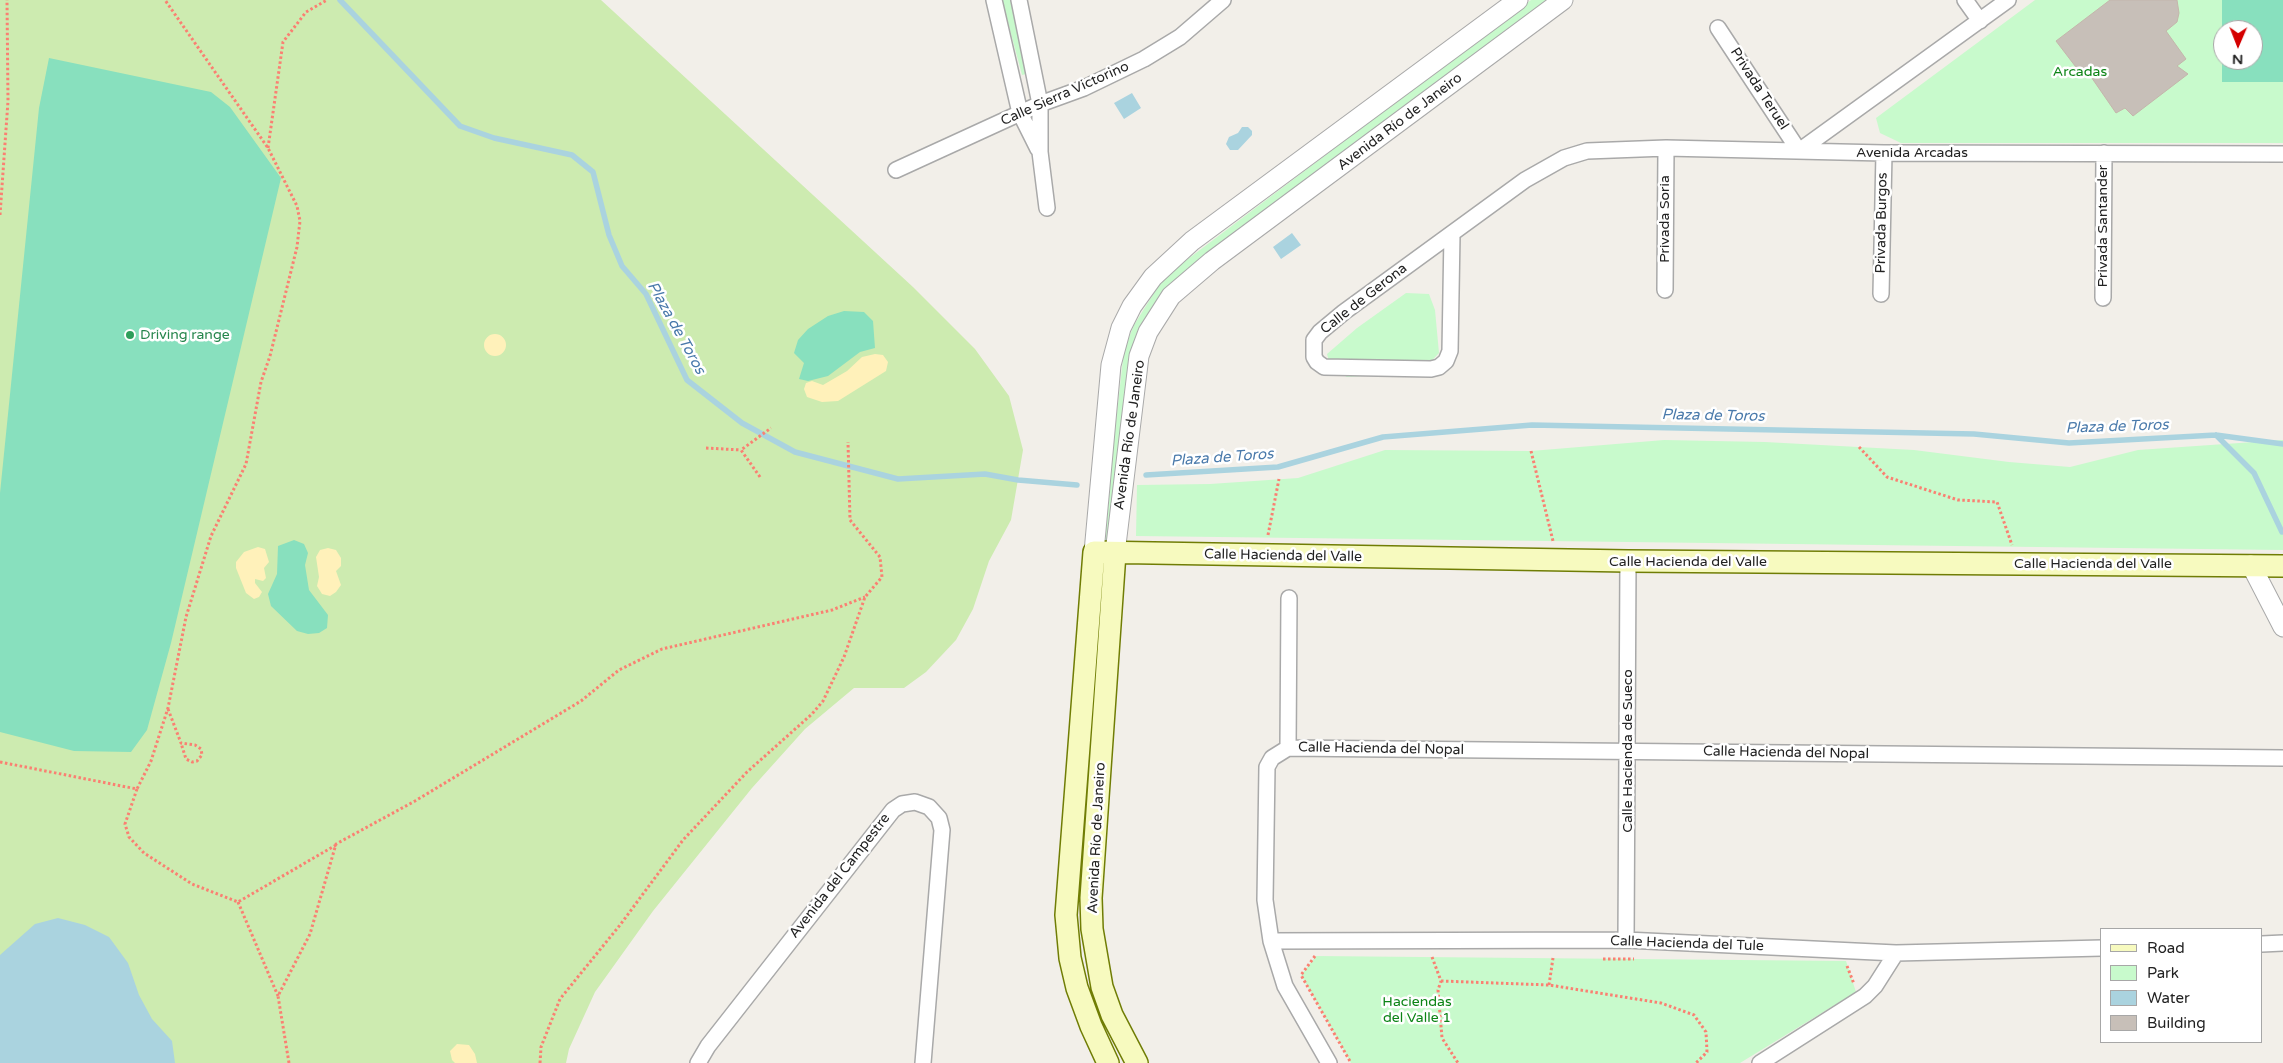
<!DOCTYPE html>
<html>
<head>
<meta charset="utf-8">
<style>
	body { margin:0 }
	#map { position:relative; width:2283px; height:1063px; overflow:hidden; background:#f2efe9; font-family:"Varela Round",sans-serif }
	canvas { display:block }
	.legend { position:absolute; left:2100px; top:928px; width:162px; height:115px; box-sizing:border-box; background:#fff; border:1px solid #a7a7a7; margin:0; padding:6px 9px; list-style:none; font-size:15px; color:#222 }
	.legend li { display:flex; align-items:center; gap:10px; height:25px }
	.legend b { width:25px; border:1px solid #a7a7a7 }
	.north { position:absolute; left:2213px; top:20px; width:50px; height:50px; box-sizing:border-box; background:#fff; border:1px solid #a7a7a7; border-radius:50%; rotate:181deg; font-size:14px; font-weight:700; line-height:20px; text-align:center; color:#222 }
	.north::after { content:''; display:block; margin:auto; width:18px; height:22px; background:#d40000; clip-path:polygon(50% 0,100% 100%,50% 72%,0 100%) }
</style>
</head>
<body>
<div id="map">
<canvas width="2283" height="1063"></canvas>
<ul class="legend">
<li><b style="height:6px;background:#f7fabf"></b>Road</li>
<li><b style="height:14px;background:#c8facc"></b>Park</li>
<li><b style="height:14px;background:#aad3df"></b>Water</li>
<li><b style="height:14px;background:#c7bfb8"></b>Building</li>
</ul>
<div class="north">N</div>
</div>
<script>
const ctx = document.querySelector('canvas').getContext('2d');
ctx.lineJoin = 'round';
function fill(path, color) { ctx.fillStyle = color; ctx.fill(path, 'evenodd'); }
const poly = rows => new Path2D(rows.map(r => 'M' + r).join(''));
function trace(path, color, width, dash) { ctx.strokeStyle = color; ctx.lineWidth = width; ctx.lineCap = dash ? 'butt' : 'round'; ctx.setLineDash(dash || []); ctx.stroke(path); }
function drawText(font, color, halo, rows, align = 'center') {
  ctx.font = font + ' "Varela Round",sans-serif'; ctx.lineWidth = 5; ctx.setLineDash([]); ctx.textBaseline = 'middle'; ctx.strokeStyle = halo; ctx.fillStyle = color; for (const [text, x, y, turn = 0] of rows) {
    ctx.save(); ctx.translate(x, y); ctx.rotate((+turn || 0) * Math.PI / 180); ctx.textAlign = isNaN(turn) ? turn : align; if (halo) ctx.strokeText(text, 0, 0); ctx.fillText(text, 0, 0); ctx.restore();
  }
}
fill(poly([
	[0,0,601,0,913,287,975,349,1009,396,1023,450,1011,520,989,561,973,609,956,640,926,672,904,688,854,688,805,729,752,788,653,911,595,992,569,1049,566,1063,0,1063]
]), '#cdebb0');
fill(poly([
	'484 345a11 11 0 1 1 22 0a11 11 0 1 1-22 0Z',
	[875,354,883,355,888,362,886,371,838,401,822,402,807,397,804,389,806,383,812,381,823,385,847,371,862,357],
	[258,547,265,549,269,562,264,568,266,578,263,581,255,579,255,583,262,592,259,597,254,599,246,593,236,568,236,562,244,552],
	[328,548,336,550,341,558,341,566,336,571,341,585,336,592,330,596,322,594,317,586,319,577,316,557,320,550],
	[457,1044,469,1045,475,1054,477,1063,455,1063,452,1060,450,1051]
]), '#fff1ba');
fill(poly([
	[1002,0,1013,0,1031,73,1022,75],
	[1531,0,1551,0,1161,298,1108,543,1103,538,1124,350,1134,325,1159,285,1180,265],
	[2035,0,2283,0,2283,143,1901,143,1880,133,1876,118],
	[2223,30,2253,30,2253,60,2223,60],
	[1406,293,1429,294,1435,310,1439,353,1421,372,1347,377,1331,368,1327,354,1357,328],
	[1664,440,1765,442,1914,450,2009,462,2070,467,2138,450,2283,440,2283,550,1136,536,1137,485,1210,484,1298,478,1385,450,1531,451],
	[1316,956,1846,961,1856,992,1740,1063,1351,1063,1301,975]
]), '#c8facc');
fill(poly([
	[2222,0,2283,0,2283,82,2222,82],
	[2223,30,2253,30,2253,60,2223,60],
	[49,58,211,92,230,107,281,178,171,643,147,730,131,752,74,751,0,732,0,493,39,108],
	[844,311,864,312,873,321,875,348,860,352,828,376,808,381,799,379,804,363,794,353,798,340,808,329,828,316],
	[294,540,304,544,308,553,305,565,309,590,328,615,327,628,319,633,308,634,297,631,271,606,268,594,277,574,278,546]
]), '#88e0be');
fill(poly([
	[1132,93,1141,108,1124,119,1114,103],
	[1242,127,1248,127,1252,131,1252,135,1238,150,1230,150,1226,144,1229,137,1238,133],
	[1292,233,1301,245,1281,259,1273,247],
	[58,918,85,925,109,937,128,963,139,995,152,1019,172,1041,175,1063,0,1063,0,955,35,924]
]), '#aad3df');
trace(poly([
	[340,0,460,126,494,138,572,155,593,172,609,235,622,266,646,294,687,380,742,423,795,452,898,479,985,474,1018,480,1077,485],
	[2216,435,2254,473,2282,532],
	[1146,475,1278,467,1383,437,1532,425,1974,434,2069,443,2216,435,2283,444]
]), '#aad3df', 5.5);
const building = poly([
	[2110,0,2177,0,2179,13,2177,22,2166,31,2186,59,2177,66,2188,74,2133,116,2125,108,2116,113,2087,71,2082,75,2056,41,2110,0]
]);
fill(building, '#c7bfb8');
trace(building, '#c4b6ab', 1);
const minor = poly([
	[994,0,1020,113,1038,149],
	[1019,0,1040,104,1040,152,1047,208],
	[1965,0,1980,21],
	[1718,28,1799,151],
	[1799,151,2008,0],
	[896,170,1040,104,1084,88,1144,59,1180,37,1223,0],
	[1452,234,1450,351,1446,361,1439,367,1431,369,1324,367,1317,362,1314,357,1314,340,1320,332,1344,312,1525,180,1564,158,1587,151,1666,148,1884,153,2283,154],
	[1665,290,1666,148],
	[1881,294,1884,153],
	[2103,298,2104,153],
	[1288,748,1289,598],
	[1626,940,1628,561],
	[1271,941,1626,940,1896,953,2102,948],
	[2262,944,2283,943],
	[698,1063,708,1046,893,810,902,804,915,802,929,807,939,818,942,830,923,1063],
	[1329,1063,1285,986,1271,941,1265,900,1267,767,1272,758,1288,748,2283,758],
	[1760,1063,1865,996,1875,986,1896,953]
]);
const tertiary = poly([
	[1094,552,1111,365,1121,328,1132,306,1153,277,1192,241,1518,0],
	[1115,553,1139,356,1148,332,1171,296,1212,261,1563,0],
	[2251,565,2283,627]
]);
const secondary = poly([
	[1115,553,1091,898,1092,929,1102,987,1112,1015,1137,1063],
	[1108,1063,1091,1026,1077,988,1070,958,1066,915,1094,552,1628,561,2283,566]
]);
trace(minor, '#a9a9a9', 18);
trace(tertiary, '#a9a9a9', 21);
trace(secondary, '#707d05', 24);
trace(poly([
	[268,148,283,42,306,12,327,0],
	[0,215,8,101,7,0],
	[1859,447,1887,477,1958,500,1997,502,2012,545],
	[706,448,741,450],
	[1531,451,1553,541],
	[760,477,741,450,771,428],
	[1268,535,1279,479],
	[168,709,181,743,195,745,201,749,202,755,197,761,192,762,186,759,181,743],
	[0,762,137,789,151,761,168,708,186,617,211,536,246,464,261,382,270,356,297,247,300,221,297,206,268,148,165,0],
	[137,789,125,824,129,837,144,853,192,884,238,902,336,845],
	[238,902,278,996],
	[1315,956,1301,975,1351,1063],
	[1432,957,1441,981,1438,990,1442,1038,1458,1063],
	[1603,959,1634,959],
	[1847,966,1854,984],
	[1441,981,1549,985,1661,1003,1694,1015,1706,1032,1707,1052,1696,1063],
	[1549,985,1553,958],
	[289,1063,278,996,310,934,336,844,415,801,581,701,619,670,662,649,832,610,865,597],
	[540,1063,541,1047,560,999,620,925,683,840,747,772,812,714,823,701,844,657,865,597,882,577,880,557,850,520,848,442]
]), '#fa8072', 3, [2.5, 2.5]);
trace(minor, '#fff', 15);
trace(tertiary, '#fff', 19);
trace(secondary, '#f7fabf', 21);
for (const [x, y, r, color] of [
	[130,335,5,"#2e9e5b"]
]) { const dot = new Path2D(); dot.arc(x, y, r, 0, 2 * Math.PI); ctx.fillStyle = color; ctx.fill(dot); trace(dot, '#fff', 2); }
drawText('14px', '#0c8416', '#fff', [
	["Arcadas",2080,72],
	["Haciendas",1417,1002],
	["del Valle 1",1417,1018]
]);
drawText('14px', '#222', '#fff', [
	["Privada Teruel",1759,89,57],
	["Calle Sierra Victorino",1065,94,-24],
	["Avenida Río de Janeiro",1400,122,-37],
	["Avenida Arcadas",1912,153],
	["Privada Soria",1665,219,-90],
	["Privada Burgos",1882,223,-89],
	["Privada Santander",2103,226,-90],
	["Calle de Gerona",1364,299,-38],
	["Avenida Río de Janeiro",1130,435,-82],
	["Calle Hacienda del Valle",1283,556,1],
	["Calle Hacienda del Valle",1688,562],
	["Calle Hacienda del Valle",2093,564],
	["Calle Hacienda del Nopal",1381,749,1],
	["Calle Hacienda de Sueco",1628,751,-90],
	["Calle Hacienda del Nopal",1786,753,1],
	["Avenida Río de Janeiro",1097,838,-87],
	["Avenida del Campestre",840,876,-52],
	["Calle Hacienda del Tule",1687,944,2]
]);
drawText('14px', '#27864d', '#fff', [
	["Driving range",140,335]
], 'left');
drawText('italic 15px', '#4a7aab', '#fff', [
	["Plaza de Toros",676,328,61],
	["Plaza de Toros",1713,416,1],
	["Plaza de Toros",2117,427,-2],
	["Plaza de Toros",1222,458,-4]
]);
</script>
</body>
</html>
